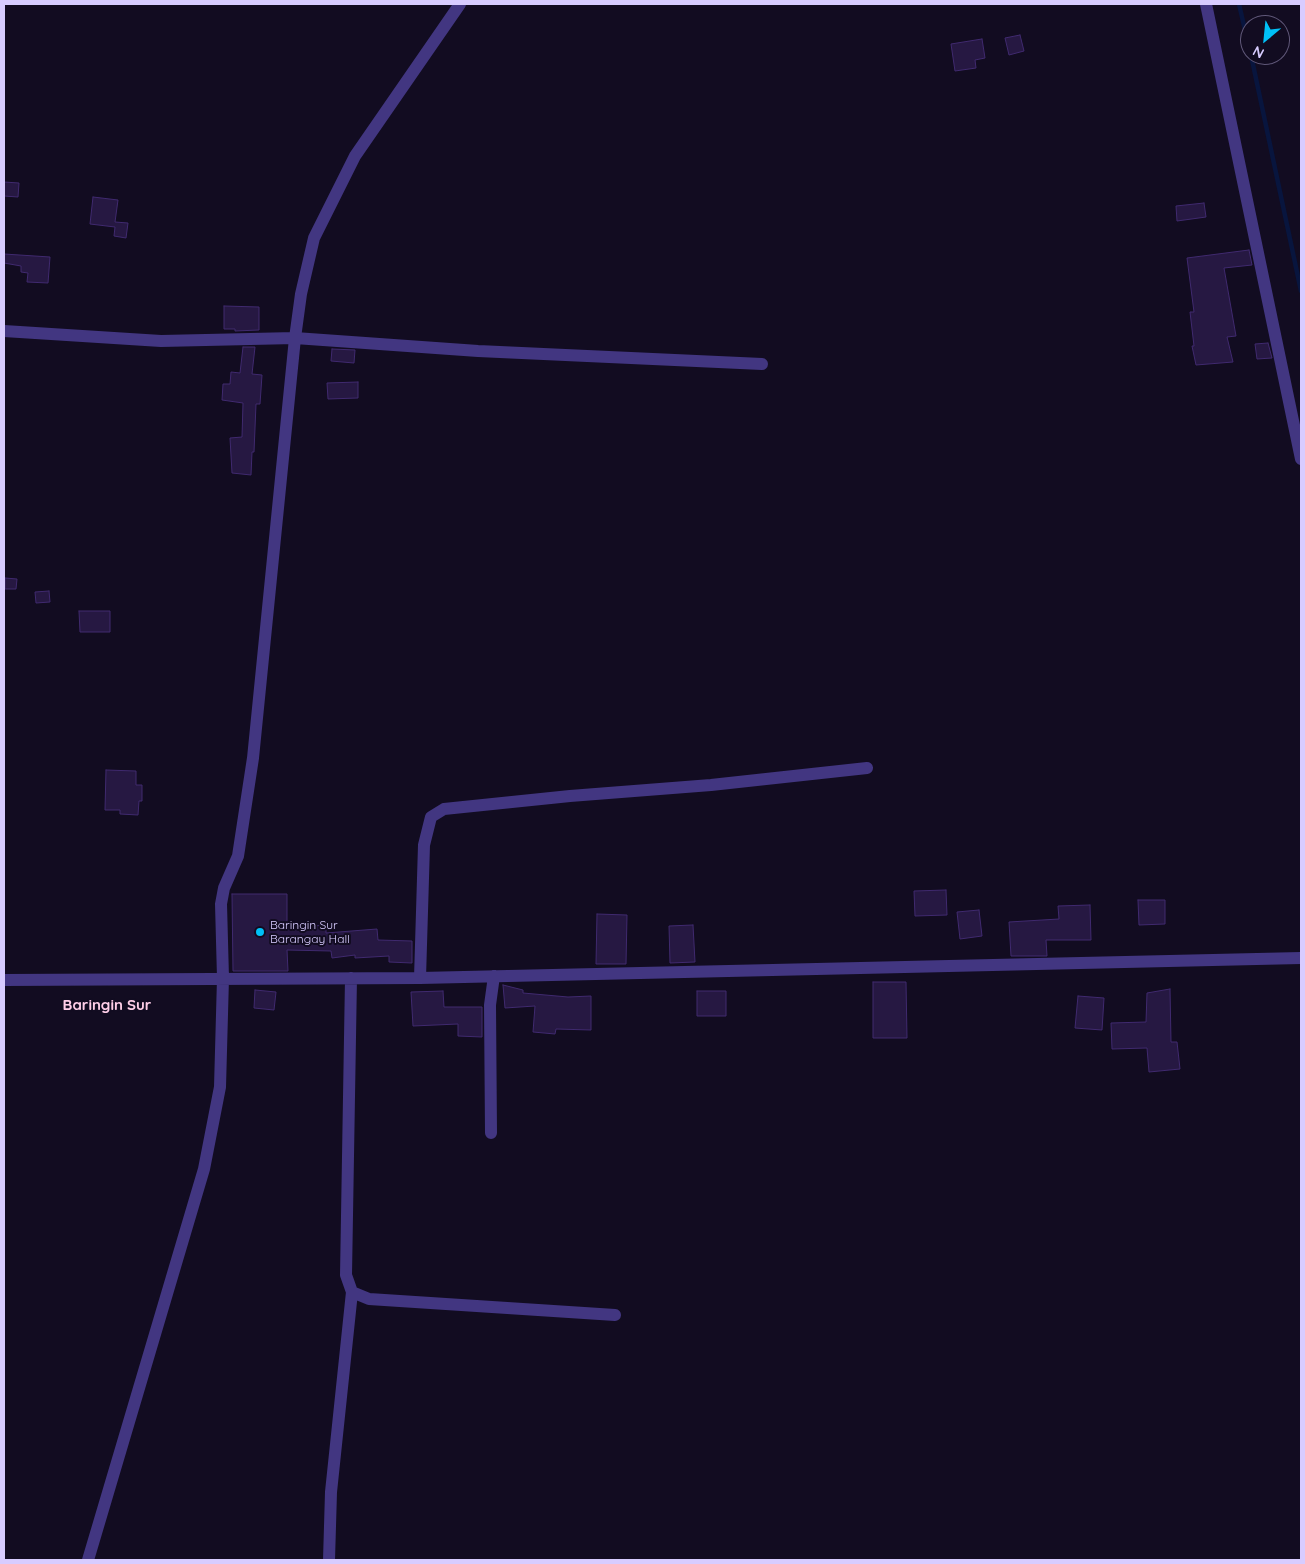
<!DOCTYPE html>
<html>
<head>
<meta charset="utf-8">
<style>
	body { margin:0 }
	#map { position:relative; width:1305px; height:1564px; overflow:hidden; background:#120c21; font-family:Quicksand,sans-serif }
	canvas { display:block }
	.frame { position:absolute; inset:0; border:5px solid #d8ccff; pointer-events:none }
	.north { position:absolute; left:1240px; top:15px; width:50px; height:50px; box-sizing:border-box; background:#120c21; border:1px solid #61597a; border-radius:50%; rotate:208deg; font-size:14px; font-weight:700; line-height:20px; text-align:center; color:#d8ccff }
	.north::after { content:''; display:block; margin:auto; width:18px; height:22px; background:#00c1f7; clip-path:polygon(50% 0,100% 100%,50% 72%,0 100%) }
</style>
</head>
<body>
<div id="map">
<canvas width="1305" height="1564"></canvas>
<div class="frame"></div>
<div class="north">N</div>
</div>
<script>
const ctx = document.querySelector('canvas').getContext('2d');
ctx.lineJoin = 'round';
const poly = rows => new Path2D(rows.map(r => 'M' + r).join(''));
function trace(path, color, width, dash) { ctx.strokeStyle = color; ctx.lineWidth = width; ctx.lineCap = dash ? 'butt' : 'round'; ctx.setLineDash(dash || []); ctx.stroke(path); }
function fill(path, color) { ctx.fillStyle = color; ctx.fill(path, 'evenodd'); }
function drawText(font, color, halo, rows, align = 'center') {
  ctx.font = font + ' Quicksand,sans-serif'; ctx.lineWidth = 4; ctx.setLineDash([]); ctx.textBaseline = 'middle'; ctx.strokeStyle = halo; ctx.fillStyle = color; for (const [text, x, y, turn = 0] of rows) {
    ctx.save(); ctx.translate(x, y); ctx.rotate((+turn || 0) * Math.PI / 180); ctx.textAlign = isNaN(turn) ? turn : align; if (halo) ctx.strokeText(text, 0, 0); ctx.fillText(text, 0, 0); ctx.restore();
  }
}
trace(poly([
	[1239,4,1250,52],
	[1251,55,1301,291]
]), '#08153e', 4.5);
const building = poly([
	[1020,35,1024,51,1009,55,1005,38,1020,35],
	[982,39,985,58,975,60,976,68,955,71,951,44,982,39],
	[4,182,19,183,18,197,4,196,4,182],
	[93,197,118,200,115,222,128,223,126,238,114,236,115,227,90,224,93,197],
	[1204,203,1206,217,1177,221,1176,206,1204,203],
	[1249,250,1252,265,1224,268,1236,336,1227,337,1233,362,1196,365,1192,346,1194,346,1190,312,1194,312,1187,258,1249,250],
	[4,254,50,257,48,283,27,282,28,273,21,272,21,266,4,263,4,254],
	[224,306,259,307,259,330,235,331,235,329,224,329,224,306],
	[1268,343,1272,358,1257,359,1255,344,1268,343],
	[243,347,255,347,252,374,262,375,260,404,256,404,254,452,252,452,251,475,232,473,230,438,242,437,243,403,222,400,223,384,230,384,231,372,240,373,243,347],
	[332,349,355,350,354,363,331,361,332,349],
	[358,382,358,398,328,399,327,383,358,382],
	[5,578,17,579,16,589,5,589,5,578],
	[49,591,50,602,36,603,35,592,49,591],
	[79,611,110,611,110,632,80,632,79,611],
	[106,770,136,771,136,785,142,785,142,801,139,801,138,815,120,814,120,810,105,810,106,770],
	[946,890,947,915,915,916,914,891,946,890],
	[232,894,287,894,287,924,326,926,326,933,377,929,378,940,412,941,412,963,389,962,389,956,355,958,355,955,332,958,331,951,287,950,288,971,233,971,232,894],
	[1138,900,1165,900,1165,924,1139,925,1138,900],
	[1090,905,1091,940,1046,940,1047,956,1011,956,1009,922,1059,919,1058,906,1090,905],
	[979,910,982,936,960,939,957,912,979,910],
	[597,914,627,915,626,964,596,964,597,914],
	[693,925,695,962,670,963,669,926,693,925],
	[873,982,906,982,907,1038,873,1038,873,982],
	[503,985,523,990,523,993,568,997,591,996,591,1030,556,1029,555,1034,533,1032,535,1006,505,1008,503,985],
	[1170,989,1171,1042,1177,1042,1180,1069,1149,1072,1147,1048,1112,1049,1111,1023,1146,1022,1147,993,1170,989],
	[255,990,276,992,274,1010,254,1008,255,990],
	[443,991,444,1007,482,1007,482,1037,458,1036,458,1024,413,1026,411,992,443,991],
	[697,991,726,991,726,1016,697,1016,697,991],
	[1078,996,1104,998,1102,1030,1075,1028,1078,996]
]);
fill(building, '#261842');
trace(building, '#402a6f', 1);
trace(poly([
	[1206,4,1301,459],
	[4,331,161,341,295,338,478,351,762,364],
	[351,978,346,1275,352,1292,369,1299,615,1315],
	[420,978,424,845,431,817,444,809,570,796,711,785,867,768],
	[4,980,420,978,1301,958],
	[491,1133,490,1005,494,976],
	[88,1560,204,1169,220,1087,223,978,221,904,224,888,238,856,253,758,295,338,301,294,314,238,355,156,460,4],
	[329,1560,331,1492,352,1292]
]), '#423681', 12);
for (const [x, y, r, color] of [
	[260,932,5,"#00c1f7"]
]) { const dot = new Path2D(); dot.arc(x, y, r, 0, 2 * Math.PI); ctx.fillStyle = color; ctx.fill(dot); trace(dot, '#120c21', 2); }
drawText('12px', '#d8ccff', '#120c21', [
	["Baringin Sur",270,925],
	["Barangay Hall",270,939]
], 'left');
drawText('bold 15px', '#ffcee8', '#120c21', [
	["Baringin Sur",107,1005]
]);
</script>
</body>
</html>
